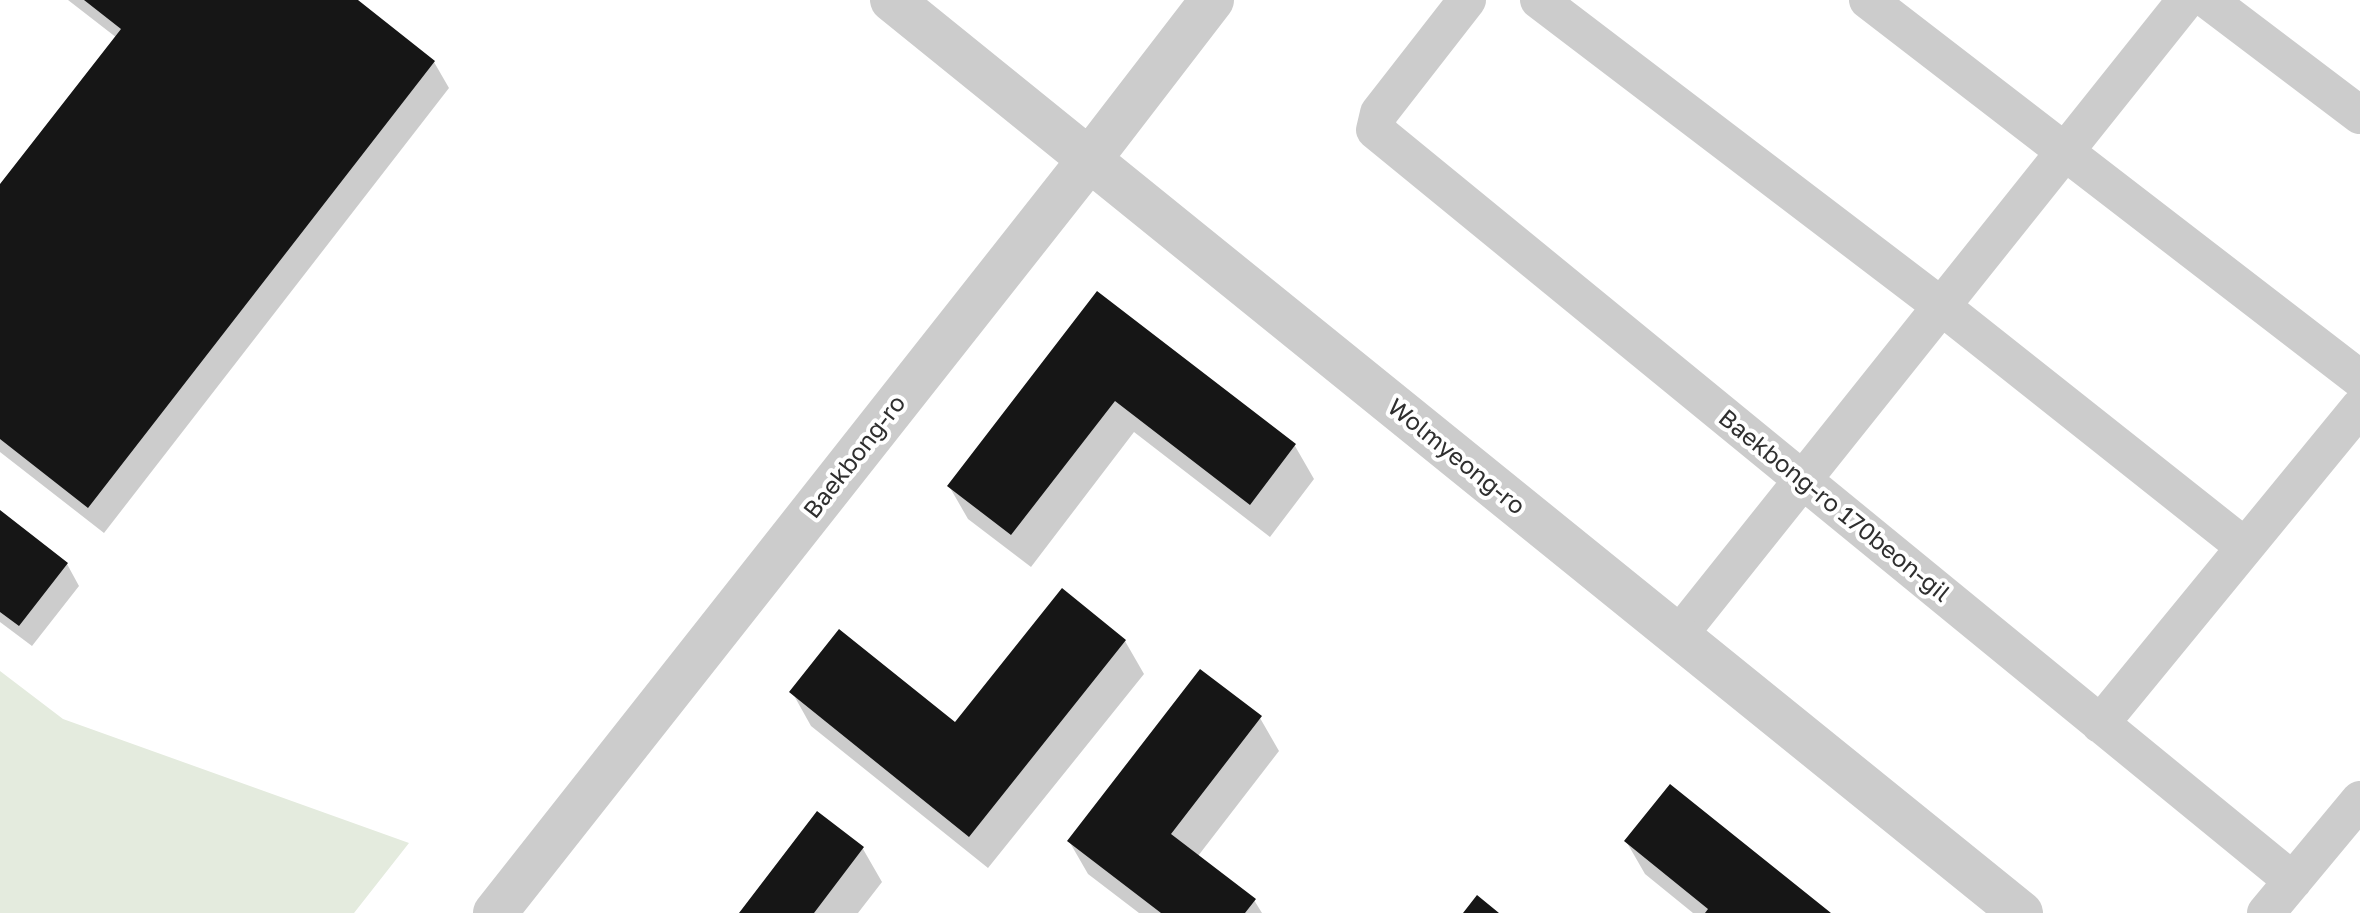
<!DOCTYPE html>
<html>
<head>
<meta charset="utf-8">
<style>
	body { margin:0 }
	canvas { display:block; background:#fff }
</style>
</head>
<body>
<canvas width="2360" height="913"></canvas>
<script>
const ctx = document.querySelector('canvas').getContext('2d');
ctx.lineJoin = 'round';
function fill(path, color) { ctx.fillStyle = color; ctx.fill(path, 'evenodd'); }
const poly = rows => new Path2D(rows.map(r => 'M' + r).join(''));
function trace(path, color, width, dash) { ctx.strokeStyle = color; ctx.lineWidth = width; ctx.lineCap = dash ? 'butt' : 'round'; ctx.setLineDash(dash || []); ctx.stroke(path); }
function drawText(font, color, halo, rows, align = 'center') {
  ctx.font = font + ' "Golos Text",sans-serif'; ctx.lineWidth = 8; ctx.setLineDash([]); ctx.textBaseline = 'middle'; ctx.strokeStyle = halo; ctx.fillStyle = color; for (const [text, x, y, turn = 0] of rows) {
    ctx.save(); ctx.translate(x, y); ctx.rotate((+turn || 0) * Math.PI / 180); ctx.textAlign = isNaN(turn) ? turn : align; if (halo) ctx.strokeText(text, 0, 0); ctx.fillText(text, 0, 0); ctx.restore();
  }
}
fill(poly([
	[0,671,63,719,409,843,354,913,0,913]
]), '#e4ebde');
fill(poly([
	[68,0,354,0,434,62,449,88,104,533,0,452,0,187,117,38],
	[1097,294,1295,446,1314,479,1270,537,1134,432,1031,567,968,519,949,486],
	[0,512,67,564,79,586,32,646,0,622],
	[1125,641,1144,674,988,868,811,726,792,692,955,725],
	[1260,718,1279,751,1198,856,1254,900,1262,913,1139,913,1088,874,1069,841],
	[818,814,863,849,882,882,858,913,742,913],
	[1626,841,1827,913,1693,913,1645,874]
]), '#0003');
fill(poly([
	[84,0,358,0,435,61,88,508,0,439,0,184,121,29],
	[1097,291,1296,444,1250,505,1115,401,1011,535,947,486],
	[0,510,68,563,19,626,0,612],
	[1062,588,1126,640,969,837,789,692,839,629,955,722],
	[1200,669,1262,716,1171,834,1256,899,1245,913,1161,913,1067,841],
	[1670,784,1831,913,1705,913,1708,909,1624,841],
	[817,811,864,847,814,913,739,913],
	[1477,895,1499,913,1463,913]
]), '#161616');
trace(poly([
	[1467,0,1379,113,1375,130,2293,881],
	[1539,0,1941,306,2245,547],
	[1868,0,2360,379],
	[2208,0,2360,115],
	[1678,636,2186,0],
	[2100,724,2360,407],
	[2266,913,2360,800]
]), '#ccc', 38);
trace(poly([
	[892,0,2021,913],
	[495,913,1089,160,1212,0]
]), '#ccc', 44);
drawText('24px', '#2f2f2f', '#fff', [
	["Baekbong-ro",855,457,-52],
	["Wolmyeong-ro",1456,457,39],
	["Baekbong-ro 170beon-gil",1834,506,39]
]);
</script>
</body>
</html>
